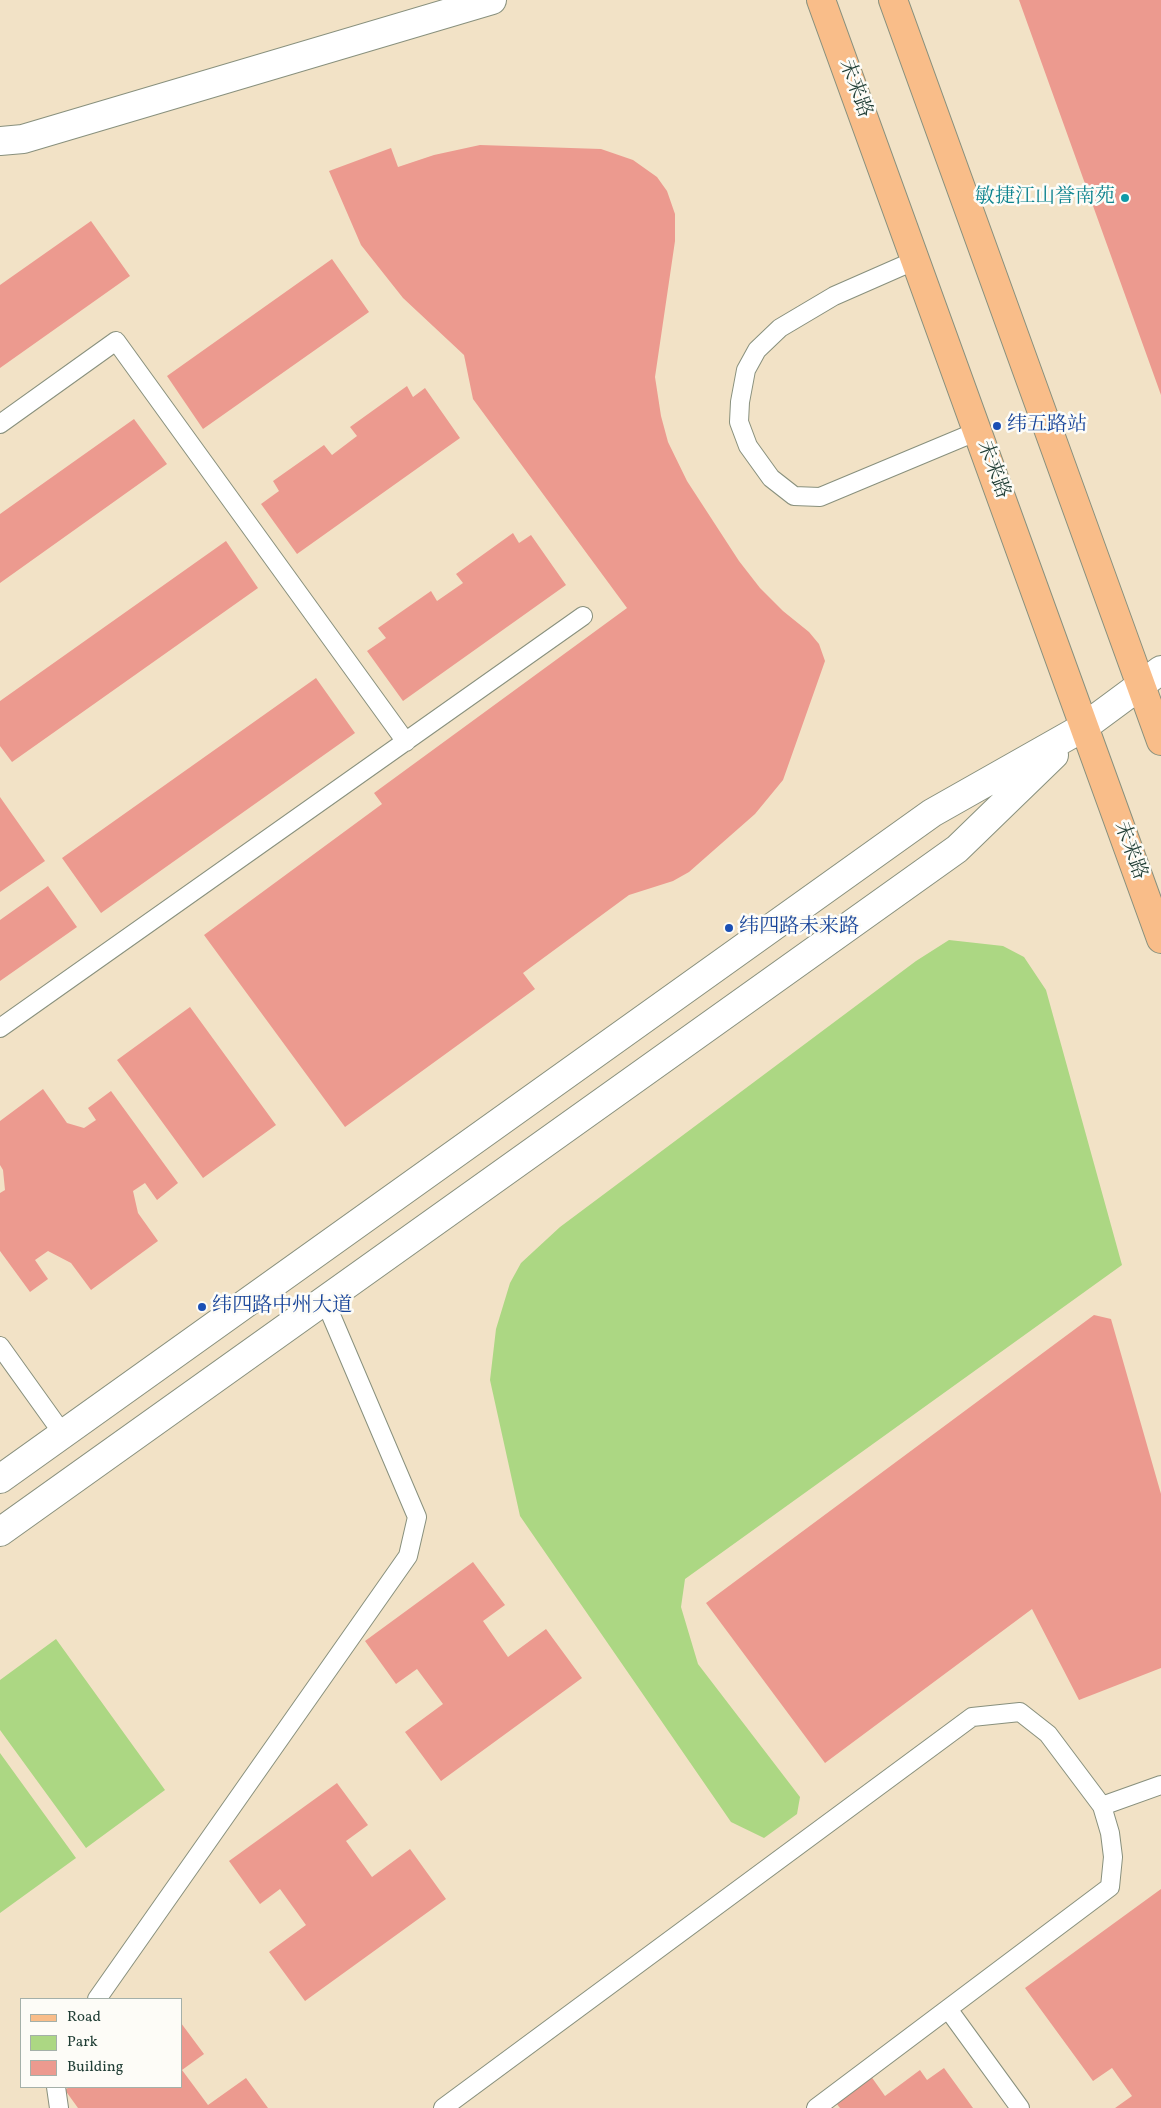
<!DOCTYPE html>
<html>
<head>
<meta charset="utf-8">
<style>
	body { margin:0 }
	#map { position:relative; width:1161px; height:2108px; overflow:hidden; background:#f2e2c6; font-family:Vollkorn,serif }
	canvas { display:block }
	.legend { position:absolute; left:20px; top:1998px; width:162px; height:90px; box-sizing:border-box; background:#fdfcf7; border:1px solid #a4b0a9; margin:0; padding:6px 9px; list-style:none; font-size:15px; color:#1f3d34 }
	.legend li { display:flex; align-items:center; gap:10px; height:25px }
	.legend b { width:25px; border:1px solid #a4b0a9 }
</style>
</head>
<body>
<div id="map">
<canvas width="1161" height="2108"></canvas>
<ul class="legend">
<li><b style="height:6px;background:#f9bd89"></b>Road</li>
<li><b style="height:14px;background:#acd783"></b>Park</li>
<li><b style="height:14px;background:#ec9a8f"></b>Building</li>
</ul>
</div>
<script>
const ctx = document.querySelector('canvas').getContext('2d');
ctx.lineJoin = 'round';
function fill(path, color) { ctx.fillStyle = color; ctx.fill(path, 'evenodd'); }
const poly = rows => new Path2D(rows.map(r => 'M' + r).join(''));
function trace(path, color, width, dash) { ctx.strokeStyle = color; ctx.lineWidth = width; ctx.lineCap = dash ? 'butt' : 'round'; ctx.setLineDash(dash || []); ctx.stroke(path); }
function drawText(font, color, halo, rows, align = 'center') {
  ctx.font = font + ' Vollkorn,"Noto Serif SC",serif'; ctx.lineWidth = 5; ctx.setLineDash([]); ctx.textBaseline = 'middle'; ctx.strokeStyle = halo; ctx.fillStyle = color; for (const [text, x, y, turn = 0] of rows) {
    ctx.save(); ctx.translate(x, y); ctx.rotate((+turn || 0) * Math.PI / 180); ctx.textAlign = isNaN(turn) ? turn : align; if (halo) ctx.strokeText(text, 0, 0); ctx.fillText(text, 0, 0); ctx.restore();
  }
}
fill(poly([
	[949,940,1003,946,1024,957,1046,990,1122,1265,685,1579,681,1607,698,1664,800,1797,797,1814,764,1838,731,1822,520,1516,490,1380,496,1329,510,1283,521,1263,560,1227,916,961],
	[56,1639,165,1790,86,1848,0,1730,0,1680],
	[0,1753,76,1858,0,1913]
]), '#acd783');
fill(poly([
	[1019,0,1161,0,1161,395],
	[480,145,601,149,633,160,657,177,667,191,675,214,675,241,655,377,661,416,668,442,687,481,739,561,760,588,783,611,809,632,819,644,825,661,783,780,755,814,689,872,673,881,629,895,523,973,535,989,345,1127,204,935,382,804,374,793,627,608,473,399,464,355,403,298,361,245,329,171,391,148,398,167,434,155],
	[91,221,130,276,0,368,0,285],
	[332,259,369,312,203,429,167,376],
	[407,386,413,397,425,388,460,438,297,554,261,504,279,491,273,481,324,445,332,455,357,436,350,427],
	[134,419,167,464,0,583,0,514],
	[513,533,519,543,531,535,566,585,403,701,367,651,386,638,378,628,431,591,437,601,463,583,456,574],
	[226,541,258,588,12,762,0,746,0,701],
	[316,678,355,733,101,913,62,858],
	[0,797,45,861,0,892],
	[48,886,77,927,0,981,0,920],
	[190,1007,276,1125,203,1178,117,1060],
	[43,1089,67,1123,84,1128,96,1120,88,1108,111,1091,178,1183,157,1200,145,1183,133,1191,138,1213,158,1241,91,1290,71,1263,48,1251,35,1260,48,1279,30,1292,0,1251,0,1193,5,1190,3,1170,0,1165,0,1121],
	[1094,1315,1111,1319,1161,1494,1161,1668,1079,1700,1032,1609,825,1763,706,1603],
	[473,1562,505,1605,483,1621,508,1657,546,1629,582,1678,441,1781,405,1732,443,1704,417,1669,396,1684,365,1641],
	[337,1783,368,1825,346,1841,372,1877,410,1849,446,1899,305,2001,269,1952,306,1925,280,1889,260,1904,229,1861],
	[1161,1889,1161,2108,1115,2108,1132,2096,1112,2068,1093,2081,1025,1988],
	[181,2023,204,2054,182,2070,208,2105,246,2078,268,2108,78,2108,65,2090,69,2087,181,2087],
	[944,2068,973,2108,840,2108,832,2098,868,2072,885,2096,920,2070,927,2080]
]), '#ec9a8f');
const service = poly([
	[916,260,834,296,780,328,757,350,746,370,740,402,739,422,748,446,771,478,794,496,820,497,978,431],
	[0,424,116,341,406,742],
	[0,1028,583,616],
	[0,1346,63,1434],
	[1102,1806,1161,1785],
	[97,1999,408,1556,417,1517,325,1301],
	[948,2009,1020,2108],
	[56,2087,59,2108],
	[443,2108,972,1717,1020,1712,1048,1734,1102,1806,1110,1833,1113,1857,1110,1887,816,2108]
]);
const minor = poly([
	[0,141,23,139,492,0]
]);
const tertiary = poly([
	[0,1479,932,813,1084,727,1161,670],
	[0,1532,957,849,1054,755]
]);
const primary = poly([
	[821,0,1161,939],
	[893,0,1161,741]
]);
trace(service, '#88907d', 20);
trace(minor, '#88907d', 30);
trace(tertiary, '#88907d', 30);
trace(primary, '#88907d', 30);
trace(service, '#fff', 18);
trace(minor, '#fff', 28);
trace(tertiary, '#fff', 28);
trace(primary, '#f9bd89', 28);
for (const [x, y, r, color] of [
	[1125,198,5,"#0f9aa8"],
	[997,426,5,"#1a4fb4"],
	[729,928,5,"#1a4fb4"],
	[202,1307,5,"#1a4fb4"]
]) { const dot = new Path2D(); dot.arc(x, y, r, 0, 2 * Math.PI); ctx.fillStyle = color; ctx.fill(dot); trace(dot, '#fdfcf7', 2); }
drawText('20px', '#1f3d34', '#fdfcf7', [
	["未来路",854,89,70],
	["未来路",992,470,70],
	["未来路",1129,851,70]
]);
drawText('20px', '#0d838f', '#fdfcf7', [
	["敏捷江山誉南苑",1115,198]
], 'right');
drawText('20px', '#164399', '#fdfcf7', [
	["纬五路站",1007,426],
	["纬四路未来路",739,928],
	["纬四路中州大道",212,1307]
], 'left');
</script>
</body>
</html>
